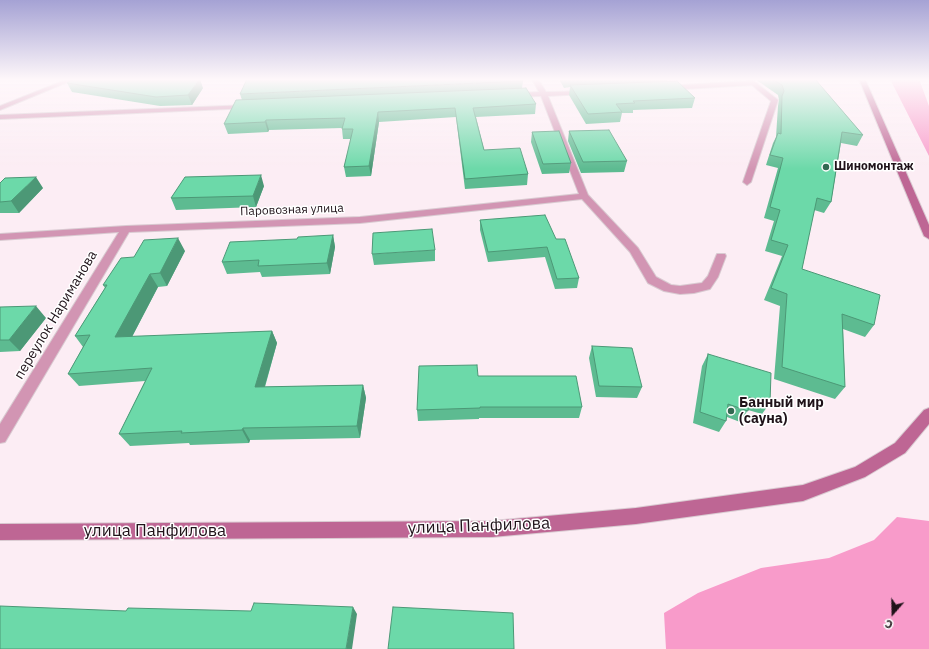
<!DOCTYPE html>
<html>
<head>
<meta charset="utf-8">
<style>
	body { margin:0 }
	#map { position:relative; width:929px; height:649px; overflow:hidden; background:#fcedf4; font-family:"IBM Plex Sans",sans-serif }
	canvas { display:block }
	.north { position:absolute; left:873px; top:593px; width:40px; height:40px; -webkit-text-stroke:3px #fff; paint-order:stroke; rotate:200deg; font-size:11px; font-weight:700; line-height:16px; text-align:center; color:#1f1219 }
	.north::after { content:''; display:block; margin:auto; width:14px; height:18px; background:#1f1219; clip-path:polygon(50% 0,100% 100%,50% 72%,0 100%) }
</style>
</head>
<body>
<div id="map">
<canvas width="929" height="649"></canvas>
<div class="north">С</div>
</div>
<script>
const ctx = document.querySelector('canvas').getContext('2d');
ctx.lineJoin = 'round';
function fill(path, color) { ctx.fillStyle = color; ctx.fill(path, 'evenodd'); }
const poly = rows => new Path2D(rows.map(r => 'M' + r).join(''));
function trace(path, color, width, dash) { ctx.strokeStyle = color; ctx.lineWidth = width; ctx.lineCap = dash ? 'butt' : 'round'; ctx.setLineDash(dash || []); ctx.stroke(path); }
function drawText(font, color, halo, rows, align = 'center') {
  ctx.font = font + ' "IBM Plex Sans",sans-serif'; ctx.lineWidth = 3; ctx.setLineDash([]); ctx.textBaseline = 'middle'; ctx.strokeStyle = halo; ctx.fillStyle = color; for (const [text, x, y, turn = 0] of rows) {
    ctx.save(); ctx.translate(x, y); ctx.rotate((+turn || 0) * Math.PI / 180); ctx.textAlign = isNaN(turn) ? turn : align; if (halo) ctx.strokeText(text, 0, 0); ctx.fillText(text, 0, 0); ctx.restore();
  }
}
fill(poly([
	[890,79,919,79,929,106,929,156],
	[897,517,929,521,929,649,666,649,664,613,698,593,761,568,829,558,874,540]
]), '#f89bca');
const minor = poly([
	[68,79,75,79,0,110,0,106,68,79],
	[532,79,538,79,546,92,586,91,587,92,584,94,548,96,588,195,638,248,656,277,671,285,680,286,702,283,708,276,717,254,725,254,726,256,718,277,710,289,694,293,680,294,664,291,648,283,630,252,582,199,360,223,129,232,5,442,0,443,0,424,119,232,0,240,0,234,126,226,360,217,579,194,541,96,515,97,512,95,515,93,539,92,532,79],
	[745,79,751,79,778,100,751,182,747,185,743,182,771,101,752,85,667,90,664,88,667,86,747,81,745,79],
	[249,105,252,107,251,108,0,119,0,115,249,105]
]);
const secondary = poly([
	[859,79,865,79,929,225,929,239,924,236,859,79],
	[929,408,929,424,905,453,865,477,803,501,636,524,492,537,0,540,0,524,492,521,636,508,803,485,855,467,895,443,924,410,929,408]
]);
trace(minor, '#d9cad1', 2);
trace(secondary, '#d9cad1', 2);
fill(minor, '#d295b3');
fill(secondary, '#be6694');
fill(poly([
	[559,79,668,79,667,81,695,98,692,108,633,110,633,113,622,113,620,122,586,124,569,95,570,87,564,88],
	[755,79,815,79,863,135,857,146,841,143,831,202,824,213,814,210,802,269,874,325,865,337,843,329,845,387,835,399,774,379,780,306,764,300,782,256,765,251,774,221,764,218,778,168,766,165,773,143,776,137,778,106,779,100,778,95],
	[523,81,522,88,536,104,535,114,476,117,484,150,528,174,527,185,465,189,456,117,379,122,371,176,346,177,344,167,351,139,343,139,342,129,342,128,269,130,268,132,228,134,224,124,242,100,240,94],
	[67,83,203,88,192,105,160,106,72,92],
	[569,131,627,161,624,172,581,173,568,141],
	[532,132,571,163,569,173,542,174,531,142],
	[0,183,43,188,19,213,0,213],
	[264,186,256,207,176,210,171,198],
	[480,220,556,239,579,278,577,288,555,289,545,257,488,262,480,230],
	[333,235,335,247,330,274,262,277,260,272,227,274,222,262,297,239],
	[435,250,435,261,374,265,372,254],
	[185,251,167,286,158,287,132,337,272,331,277,343,265,387,363,385,366,398,360,438,250,440,249,443,190,445,189,443,130,446,119,434,145,381,79,386,68,374,83,347,75,336,105,288,103,285,134,257],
	[0,307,46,318,20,351,0,352],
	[592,346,642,387,637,398,596,397,589,358],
	[708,354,770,403,762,414,748,410,740,422,727,417,726,421,719,432,693,423,702,366],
	[478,376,582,407,579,418,479,418,479,419,418,421,417,410]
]), '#5dbb91');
fill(poly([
	[200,79,203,88,192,105,188,95],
	[378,112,379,122,371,176,369,166],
	[266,120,269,130,268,132,265,122],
	[261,175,264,186,256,207,253,196],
	[36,177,43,188,19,213,11,201],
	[333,235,335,247,330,274,327,263],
	[178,238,185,251,167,286,160,273],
	[150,274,158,287,125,350,115,337],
	[36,306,46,318,20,351,9,340],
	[272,331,277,343,261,399,255,387],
	[363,385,366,398,360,438,357,426],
	[243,428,250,440,249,443,242,430],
	[353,607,357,614,352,649,346,649]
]), '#4c9876');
const building = poly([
	[74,79,181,79,180,79,200,79,188,95,156,97,67,83,74,79],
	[247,79,521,79,523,81,240,94,247,79],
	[772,79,815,79,863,135,842,132,831,202,817,198,802,269,880,295,874,325,842,314,845,387,782,367,787,294,771,288,788,245,771,240,780,210,770,207,783,158,770,155,778,133,781,134,782,96,784,91,782,85,772,79],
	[677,81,695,98,633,101,635,103,616,104,622,112,588,114,570,85,677,81],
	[526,88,536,104,473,108,484,150,520,148,528,174,465,179,455,108,378,112,369,166,344,167,353,129,342,129,345,118,266,120,265,122,224,124,236,100,526,88],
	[609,130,627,161,583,162,569,131,609,130],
	[559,131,571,163,543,164,532,132,559,131],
	[261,175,253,196,171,198,185,177,261,175],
	[36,177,11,201,0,202,0,183,5,178,36,177],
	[545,215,556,239,565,239,579,278,557,279,547,247,488,252,480,220,545,215],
	[432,229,435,250,372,254,373,233,432,229],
	[333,235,327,263,258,266,259,260,222,262,230,242,297,239,298,237,333,235],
	[178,238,160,273,150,274,115,337,272,331,255,387,363,385,357,426,243,428,242,430,181,433,182,431,119,434,152,368,68,374,90,335,75,336,107,285,103,285,121,258,134,257,144,240,178,238],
	[36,306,9,340,0,340,0,307,36,306],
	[592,346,632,348,642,387,599,386,592,346],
	[708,354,771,373,770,403,749,397,748,411,728,404,726,421,700,412,708,354],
	[477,365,478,376,576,376,582,407,480,407,480,408,417,410,419,366,477,365],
	[254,603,353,607,346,649,0,649,0,606,126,611,128,608,251,611,254,603],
	[393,607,513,613,514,649,388,649,393,607]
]);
fill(building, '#6cd9a9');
trace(building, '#4c9876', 1);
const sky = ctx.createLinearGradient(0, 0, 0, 169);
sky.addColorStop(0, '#a5a2d4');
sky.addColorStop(0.47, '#fef7fa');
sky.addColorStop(1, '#fef7fa00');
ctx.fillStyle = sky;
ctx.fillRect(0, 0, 929, 169);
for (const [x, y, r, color] of [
	[826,167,4,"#326a51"],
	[731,411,4,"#326a51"]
]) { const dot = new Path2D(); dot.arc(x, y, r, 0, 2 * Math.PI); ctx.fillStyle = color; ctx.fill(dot); trace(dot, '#fff', 1.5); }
drawText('bold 12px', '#1f1219', '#fff', [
	["Шиномонтаж",834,167]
], 'left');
drawText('12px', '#1f1219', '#fff', [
	["Паровозная улица",292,210,-2]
]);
drawText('14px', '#1f1219', '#fff', [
	["переулок Нариманова",56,315,-59]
]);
drawText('bold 14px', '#1f1219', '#fff', [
	["Банный мир",739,403],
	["(сауна)",739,419]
], 'left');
drawText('17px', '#1f1219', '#fff', [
	["улица Панфилова",479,526,-2],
	["улица Панфилова",155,531]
]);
</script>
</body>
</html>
